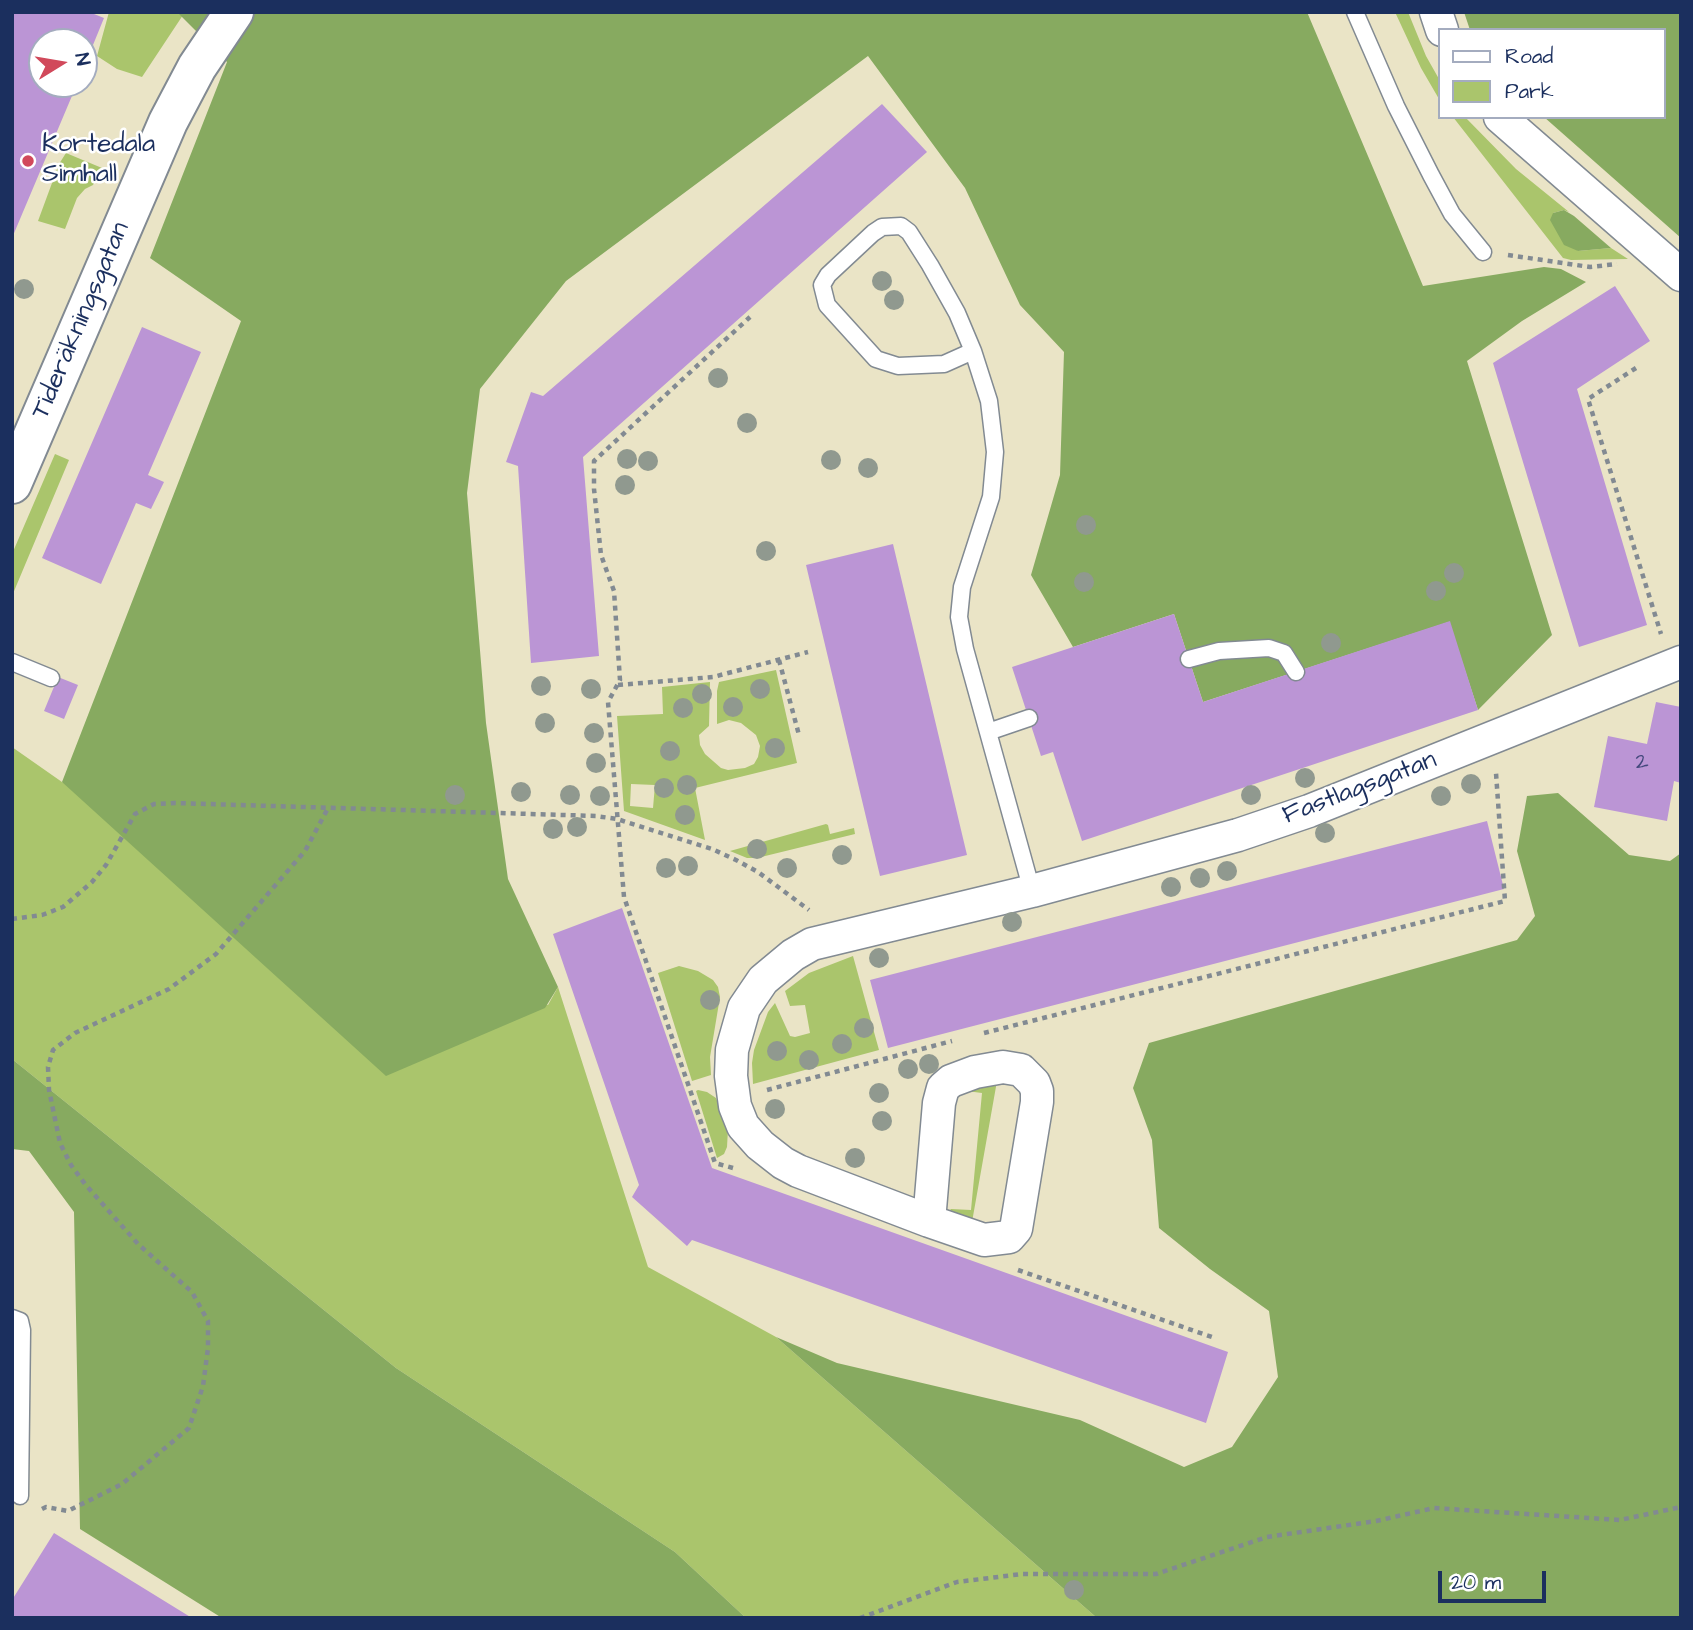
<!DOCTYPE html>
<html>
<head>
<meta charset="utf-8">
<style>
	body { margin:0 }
	#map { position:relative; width:1693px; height:1630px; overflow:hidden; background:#eae4c6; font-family:"Architects Daughter",sans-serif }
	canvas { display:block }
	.frame { position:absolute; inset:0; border:14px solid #1b2f5e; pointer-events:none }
	.legend { position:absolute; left:1438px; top:28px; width:228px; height:91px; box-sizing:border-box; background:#fff; border:2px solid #a4acbf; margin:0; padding:9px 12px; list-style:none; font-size:21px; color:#1b2f5e }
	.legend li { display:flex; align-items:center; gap:14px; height:35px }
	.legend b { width:35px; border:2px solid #a4acbf }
	.north { position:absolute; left:28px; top:28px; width:70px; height:70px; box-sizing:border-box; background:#fff; border:2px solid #a4acbf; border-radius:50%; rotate:79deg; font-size:19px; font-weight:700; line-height:28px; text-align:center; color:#1b2f5e }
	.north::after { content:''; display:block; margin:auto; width:24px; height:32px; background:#d1495b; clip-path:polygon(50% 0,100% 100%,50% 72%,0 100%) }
	.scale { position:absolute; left:1438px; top:1571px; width:108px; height:32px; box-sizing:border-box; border:4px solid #1b2f5e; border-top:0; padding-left:9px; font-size:21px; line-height:24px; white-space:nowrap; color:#1b2f5e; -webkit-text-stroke:5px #fff; paint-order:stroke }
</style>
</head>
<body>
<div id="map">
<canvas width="1693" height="1630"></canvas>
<div class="frame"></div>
<ul class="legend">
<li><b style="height:9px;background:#fff"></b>Road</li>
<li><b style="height:19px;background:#aac56c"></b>Park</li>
</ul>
<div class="north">N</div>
<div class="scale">20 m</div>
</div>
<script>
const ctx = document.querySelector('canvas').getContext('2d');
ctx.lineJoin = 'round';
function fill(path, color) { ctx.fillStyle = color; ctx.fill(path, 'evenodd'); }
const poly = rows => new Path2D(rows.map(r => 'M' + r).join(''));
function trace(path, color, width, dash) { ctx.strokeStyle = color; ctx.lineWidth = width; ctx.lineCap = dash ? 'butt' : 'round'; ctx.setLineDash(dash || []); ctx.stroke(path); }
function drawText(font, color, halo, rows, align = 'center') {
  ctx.font = font + ' "Architects Daughter",sans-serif'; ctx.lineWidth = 5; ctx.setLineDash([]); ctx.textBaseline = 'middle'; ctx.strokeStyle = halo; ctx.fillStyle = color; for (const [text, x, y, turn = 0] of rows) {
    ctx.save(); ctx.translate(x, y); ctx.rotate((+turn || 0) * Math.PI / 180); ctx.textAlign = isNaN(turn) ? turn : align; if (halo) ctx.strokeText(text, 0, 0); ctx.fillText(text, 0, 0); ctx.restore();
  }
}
fill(poly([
	[109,12,185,12,142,77,117,69,97,56],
	[1395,12,1408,12,1426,56,1439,79,1439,99,1421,68],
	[1453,117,1465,117,1516,169,1569,212,1564,210,1553,213,1578,251,1611,248,1628,259,1571,260,1563,258],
	[66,153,102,168,93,185,85,189,77,198,65,229,38,221,59,164],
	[55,454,69,460,12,596,12,554],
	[776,670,797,763,695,788,705,840,624,811,617,716,663,714,662,687,710,682,709,726,699,735,700,745,705,754,721,768,728,770,745,768,754,764,758,757,760,746,756,735,741,723,729,720,717,724,717,691,719,682],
	[631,784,655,785,653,808,630,806],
	[12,747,62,782,548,1005,558,987,648,1267,776,1337,1097,1618,746,1618,675,1552,396,1368,12,1059],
	[826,824,828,825,830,834,854,828,855,834,757,858,747,858,730,851],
	[853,956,879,1050,753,1084,752,1063,754,1050,768,1012,775,1003,790,1036,795,1037,810,1033,805,1005,790,1006,785,991,809,973],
	[679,966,698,971,713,980,718,987,720,997,710,1057,711,1075,692,1081,658,973],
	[997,1081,972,1222,950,1210,951,1209,971,1210,982,1093,959,1090],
	[698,1090,707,1092,716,1098,728,1129,727,1147,724,1154,717,1158,696,1091]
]), '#aac56c');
fill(poly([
	[177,12,1307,12,1423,286,1544,267,1561,269,1586,282,1522,321,1467,361,1552,635,1478,710,1449,622,1203,702,1174,614,1073,647,1031,575,1060,475,1064,352,1020,305,965,188,868,56,566,281,480,389,467,493,486,723,508,879,558,987,545,1008,386,1076,62,782,241,321,150,258,227,62],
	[1464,12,1681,12,1681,238,1544,117,1663,117,1663,30,1470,30],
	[1564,210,1574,216,1611,248,1578,251,1564,245,1550,220,1553,213],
	[1558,793,1629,855,1670,861,1681,853,1681,1618,1097,1618,776,1337,837,1363,1080,1420,1184,1467,1232,1447,1278,1377,1269,1311,1210,1269,1159,1228,1152,1140,1133,1088,1149,1043,1517,940,1535,916,1517,851,1527,796],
	[12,1059,396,1368,675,1552,746,1618,222,1618,80,1529,74,1212,29,1151,12,1149]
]), '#87aa60');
fill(poly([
	[12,12,89,12,104,18,84,67,84,42,42,42,42,84,77,84,12,238],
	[882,104,927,152,583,457,599,656,531,663,518,466,506,462,531,392,543,396],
	[1615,286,1650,341,1577,389,1647,625,1579,647,1493,363],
	[142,327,201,352,148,475,164,482,151,509,136,503,101,584,42,558],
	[893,544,967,855,880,876,806,565],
	[1174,614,1203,702,1450,621,1478,710,1082,841,1053,752,1041,756,1012,667],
	[58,677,78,685,64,719,44,711],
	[1656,702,1681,707,1681,783,1674,781,1667,821,1594,807,1608,736,1647,744],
	[1487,821,1504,889,888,1048,870,980],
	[622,908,712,1168,1228,1352,1206,1423,692,1240,687,1246,632,1197,639,1185,553,934],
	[54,1533,192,1618,12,1618,12,1600]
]), '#bb95d5');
const lane = poly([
	[1355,12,1396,106,1431,175,1452,214,1483,252],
	[973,351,944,364,898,366,876,359,827,305,822,285,828,275,873,233,882,227,901,226,909,232,930,265,957,313,973,351,989,401,995,452,991,497,962,587,959,617,965,649,1032,891],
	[1189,659,1219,651,1269,648,1284,653,1296,672],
	[12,662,51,678],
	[988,732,1029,718],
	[12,1318,20,1321,22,1330,20,1496]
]);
const street = poly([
	[1436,12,1442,30],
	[1500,117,1681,275],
	[929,1221,939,1103,943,1088,951,1081,975,1072,1003,1067,1021,1070,1034,1083,1037,1091,1037,1102,1016,1229,1009,1237,984,1240,929,1221,798,1171,783,1163,760,1145,743,1126,735,1106,731,1076,732,1050,744,1008,763,980,793,955,812,944,1032,891,1238,835,1309,811,1681,662]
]);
const secondary = poly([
	[12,484,168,122,197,67,234,12]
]);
trace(lane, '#828a92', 19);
trace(street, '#828a92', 35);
trace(secondary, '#828a92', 42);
trace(poly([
	[1508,255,1590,267,1617,264],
	[1636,368,1588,399,1661,634],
	[779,660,799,735],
	[618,685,713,677,808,652],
	[12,919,42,915,63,907,92,882,106,865,135,814,154,804,175,803,596,816,617,819,712,849,736,860,758,872,809,910],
	[984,1033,1505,901,1496,773],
	[767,1090,952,1041],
	[733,1168,715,1163,624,897,608,702,620,680,614,591,601,555,594,489,594,461,750,317],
	[1018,1270,1212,1337],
	[42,1509,46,1507,68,1511,122,1484,189,1428,203,1386,208,1348,208,1321,192,1292,138,1244,85,1184,71,1165,60,1143,49,1090,48,1067,53,1050,75,1033,169,989,216,954,305,851,327,810],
	[860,1618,957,1582,1022,1574,1156,1574,1267,1537,1376,1521,1434,1508,1620,1520,1681,1507]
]), '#828a92', 4.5, [5, 5]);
trace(lane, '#fff', 16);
trace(street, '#fff', 32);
trace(secondary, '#fff', 38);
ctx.fillStyle = '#90998f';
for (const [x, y] of [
	[882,281],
	[24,289],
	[894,300],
	[718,378],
	[747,423],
	[627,459],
	[831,460],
	[648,461],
	[868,468],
	[625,485],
	[1086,525],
	[766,551],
	[1454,573],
	[1084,582],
	[1436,591],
	[1331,643],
	[541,686],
	[591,689],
	[760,689],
	[702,694],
	[733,707],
	[683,708],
	[545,723],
	[594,733],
	[775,748],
	[670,751],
	[596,763],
	[1305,778],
	[1471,784],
	[687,785],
	[664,788],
	[521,792],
	[455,795],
	[570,795],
	[1251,795],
	[600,796],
	[1441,796],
	[685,815],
	[577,827],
	[553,829],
	[1325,833],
	[757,849],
	[842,855],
	[688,866],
	[666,868],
	[787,868],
	[1227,871],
	[1200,878],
	[1171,887],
	[1012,922],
	[879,958],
	[710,1000],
	[864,1028],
	[842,1044],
	[777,1051],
	[809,1060],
	[929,1064],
	[908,1069],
	[879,1093],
	[775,1109],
	[882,1121],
	[855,1158],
	[1074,1590]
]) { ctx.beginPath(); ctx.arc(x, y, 10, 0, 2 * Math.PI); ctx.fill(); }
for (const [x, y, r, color] of [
	[28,161,7,"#d1495b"]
]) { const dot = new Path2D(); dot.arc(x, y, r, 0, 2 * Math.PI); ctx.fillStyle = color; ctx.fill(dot); trace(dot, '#fff', 2.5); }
drawText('23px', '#43487c', null, [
	["2",1642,763]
]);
drawText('26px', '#1b2f5e', '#fff', [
	["Kortedala",42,146],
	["Simhall",42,176]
], 'left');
drawText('26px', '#1b2f5e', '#fff', [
	["Tideräkningsgatan",82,321,-67],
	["Fastlagsgatan",1360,789,-21]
]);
</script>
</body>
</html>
